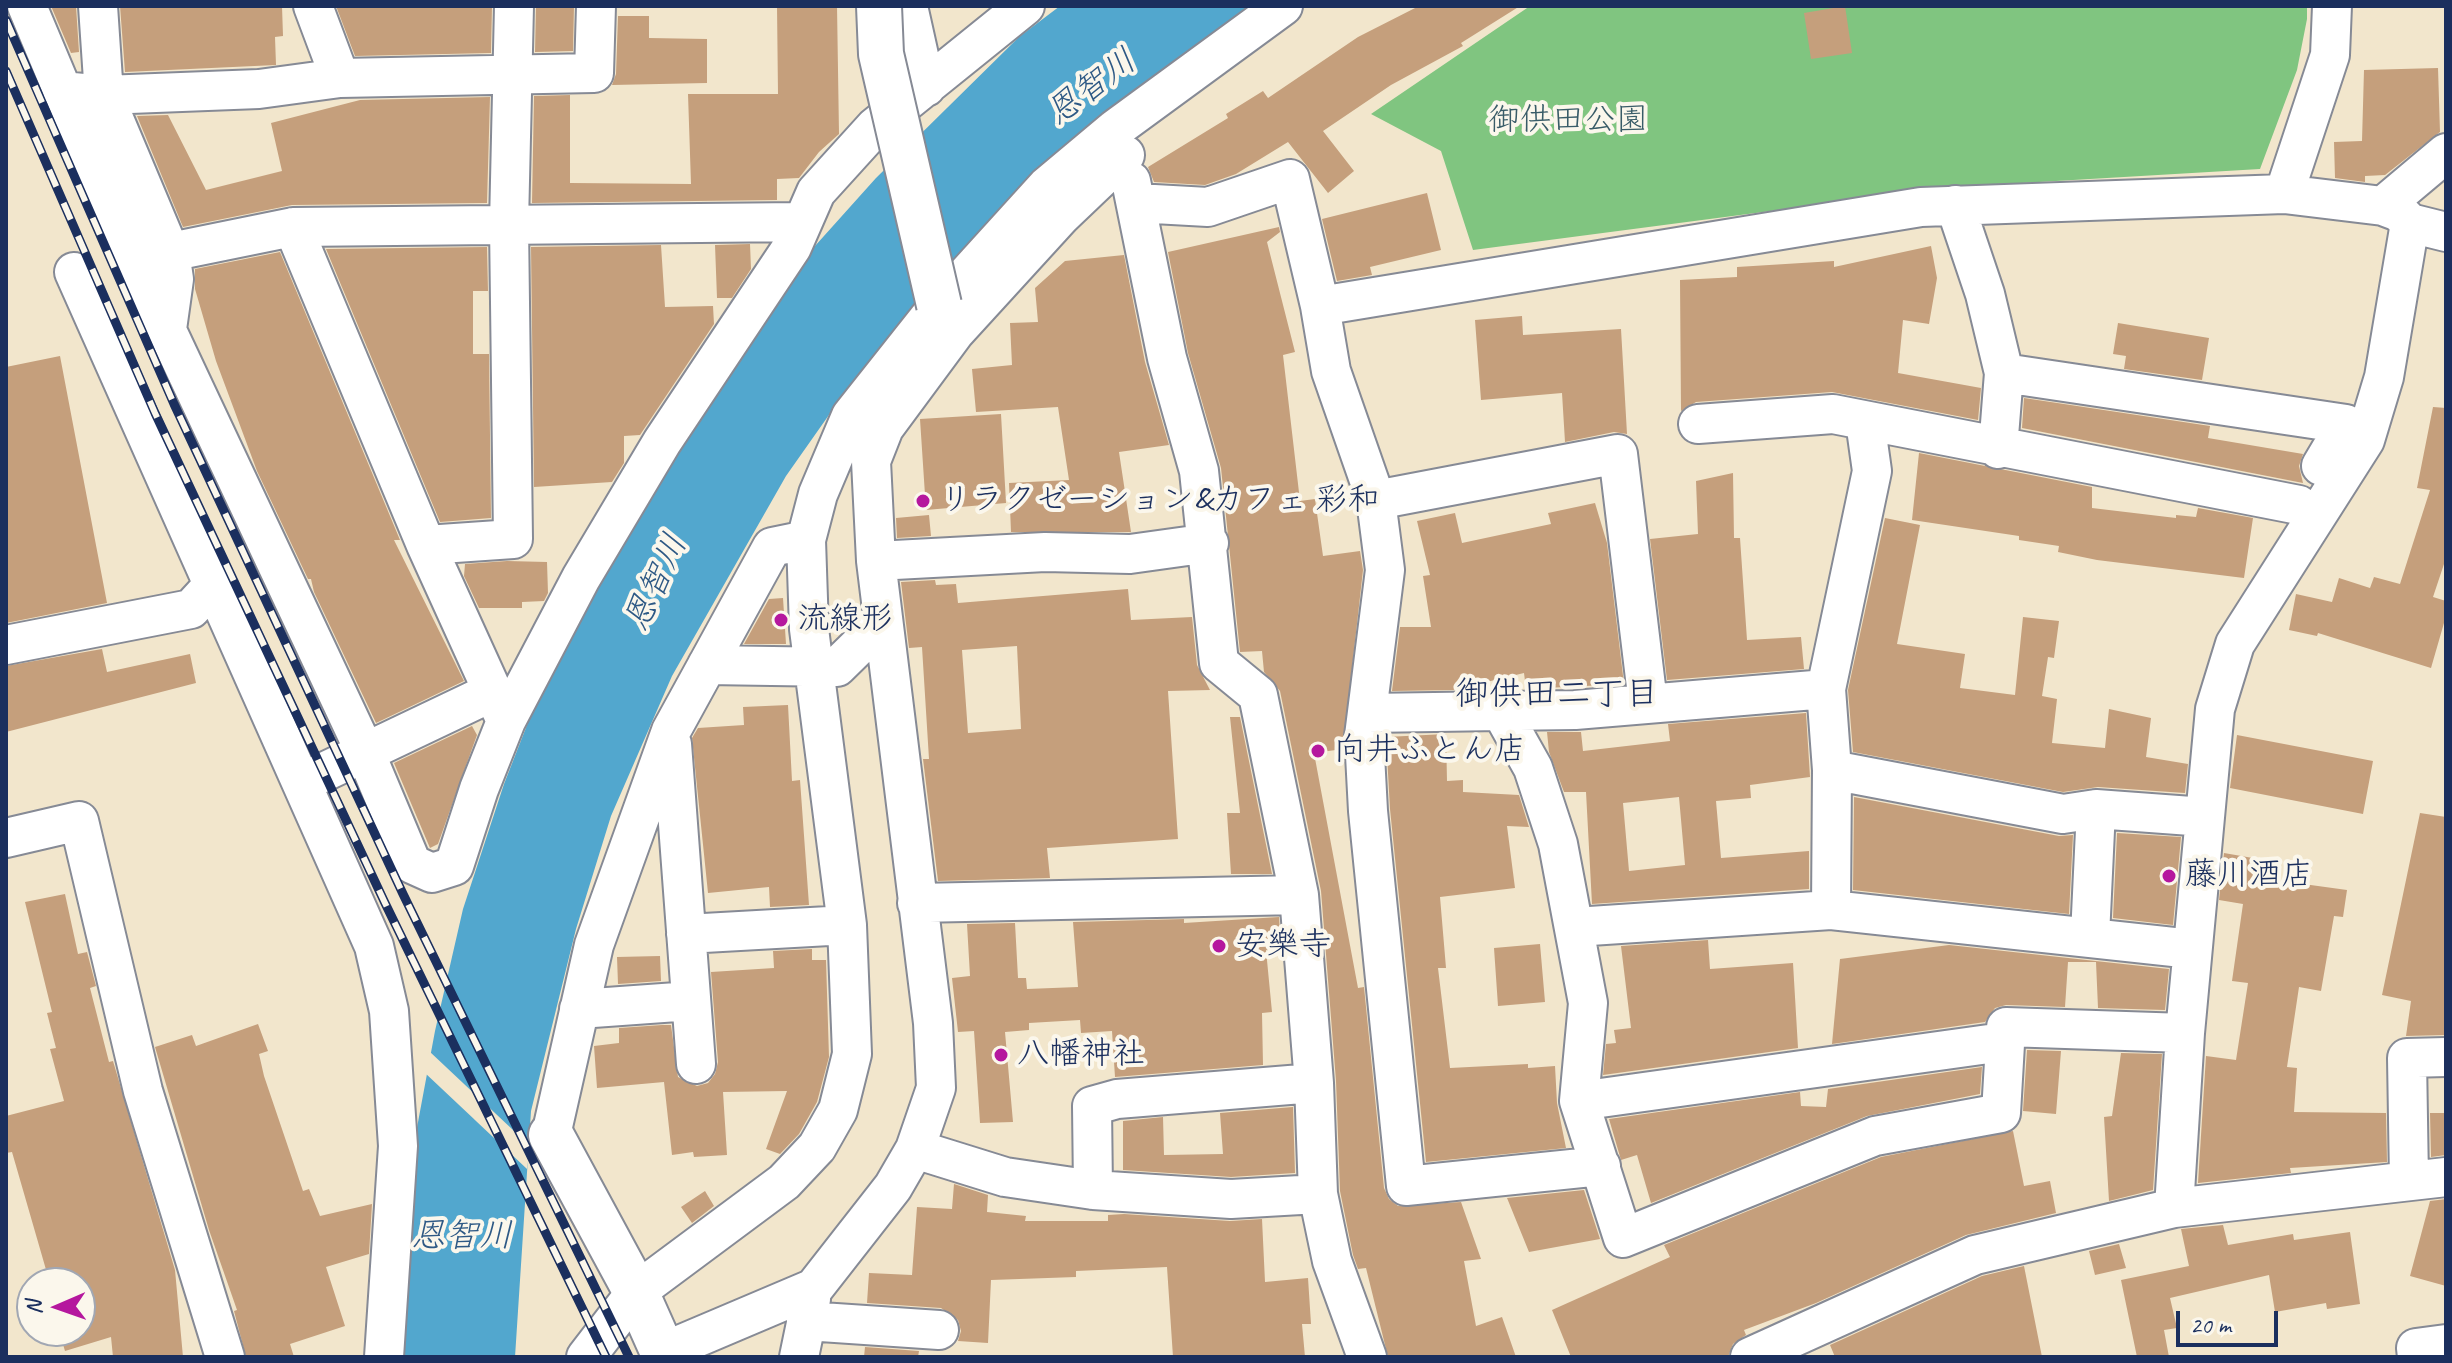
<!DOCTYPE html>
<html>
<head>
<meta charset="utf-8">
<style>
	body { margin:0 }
	#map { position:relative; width:2452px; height:1363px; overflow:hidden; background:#f2e6cc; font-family:Caveat,sans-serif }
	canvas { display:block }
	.frame { position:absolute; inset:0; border:8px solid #1b2f5e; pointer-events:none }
	.north { position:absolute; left:16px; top:1267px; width:80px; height:80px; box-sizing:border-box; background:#fbf7ec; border:2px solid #a1a7b3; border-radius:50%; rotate:268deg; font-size:22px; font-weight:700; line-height:32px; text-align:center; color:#1b2f5e }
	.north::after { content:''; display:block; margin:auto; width:28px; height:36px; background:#b5179e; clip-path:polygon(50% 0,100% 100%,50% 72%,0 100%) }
	.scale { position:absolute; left:2176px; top:1311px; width:102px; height:36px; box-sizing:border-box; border:4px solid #1b2f5e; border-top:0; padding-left:10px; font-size:24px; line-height:28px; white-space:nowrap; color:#1b2f5e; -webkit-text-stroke:6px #fbf7ec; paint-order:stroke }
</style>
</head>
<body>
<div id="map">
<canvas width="2452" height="1363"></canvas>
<div class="frame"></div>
<div class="north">N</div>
<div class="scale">20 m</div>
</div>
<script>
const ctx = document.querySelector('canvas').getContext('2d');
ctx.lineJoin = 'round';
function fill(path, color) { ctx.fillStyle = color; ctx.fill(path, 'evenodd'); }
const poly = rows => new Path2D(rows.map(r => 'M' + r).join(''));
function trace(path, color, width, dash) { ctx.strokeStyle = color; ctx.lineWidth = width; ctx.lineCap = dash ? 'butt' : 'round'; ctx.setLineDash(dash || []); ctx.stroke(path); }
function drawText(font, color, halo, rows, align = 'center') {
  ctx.font = font + ' Caveat,"Klee One",sans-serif'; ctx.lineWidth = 8; ctx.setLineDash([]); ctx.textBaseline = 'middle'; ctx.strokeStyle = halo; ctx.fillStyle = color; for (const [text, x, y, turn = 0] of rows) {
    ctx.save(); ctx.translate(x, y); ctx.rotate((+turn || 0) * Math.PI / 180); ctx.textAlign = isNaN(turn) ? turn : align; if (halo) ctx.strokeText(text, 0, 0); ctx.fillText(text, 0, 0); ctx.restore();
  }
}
fill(poly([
	[1530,6,2307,6,2307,19,2297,70,2260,169,1954,187,1473,250,1441,151,1371,114]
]), '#80c580');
fill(poly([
	[1060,6,1251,6,1158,73,1018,197,928,294,843,395,786,476,672,676,611,816,576,929,531,1111,515,1357,398,1357,410,1165,435,1031,463,909,504,784,545,679,603,563,780,285,876,178,1019,37]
]), '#52a7ce');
fill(poly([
	[429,1051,530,1146,527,1169,424,1072]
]), '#f2e6cc');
fill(poly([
	[51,6,76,6,79,52,71,53],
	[120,6,282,6,283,36,275,37,276,65,125,72],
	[336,6,492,6,491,53,355,56],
	[536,6,574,6,573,51,535,52],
	[777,6,837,6,839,134,819,152,799,178,777,179,777,200,532,203,534,96,570,95,570,183,691,184,688,94,778,94],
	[1419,6,1520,6,1461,43,1463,46,1391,85,1323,131,1354,171,1328,193,1288,142,1236,174,1205,185,1154,182,1148,167,1228,118,1226,114,1263,91,1268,98,1358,37],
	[1845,6,1852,53,1811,59,1804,13],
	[618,16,649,16,649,38,707,39,707,83,612,85,616,74],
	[2438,68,2440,132,2385,175,2365,176,2365,182,2335,178,2334,142,2362,141,2364,70],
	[490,97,487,203,292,205,183,227,137,116,168,115,206,190,282,171,271,123,360,100],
	[1427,193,1441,250,1370,267,1372,275,1337,281,1322,219],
	[1279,227,1280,232,1267,242,1295,352,1283,355,1300,501,1315,499,1323,556,1360,551,1363,570,1343,749,1314,753,1358,988,1364,987,1384,1188,1389,1199,1398,1206,1461,1202,1481,1259,1464,1261,1476,1326,1502,1317,1516,1357,1388,1357,1366,1268,1358,1269,1353,1255,1340,1191,1336,1081,1321,891,1280,691,1264,672,1262,651,1240,652,1221,468,1188,353,1168,252],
	[750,244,751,269,732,298,717,298,715,245],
	[661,245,665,307,713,306,714,324,640,435,624,436,624,463,612,482,534,487,531,247],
	[1931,246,1937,278,1929,324,1903,320,1898,373,1981,388,1978,420,1832,392,1696,402,1681,411,1680,280,1737,277,1737,267,1834,261,1834,267],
	[487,247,488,291,473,291,473,354,489,354,491,518,440,522,326,249],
	[280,252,400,540,394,540,464,681,376,723,314,592,311,579,308,579,257,471,216,361,195,289,195,269],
	[1124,255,1145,362,1169,445,1119,452,1131,532,1011,532,1009,483,1069,480,1058,407,976,412,972,369,1012,365,1010,323,1038,322,1035,288,1065,261],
	[1522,316,1523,335,1621,329,1627,434,1614,432,1565,442,1562,393,1481,400,1475,320],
	[2118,323,2209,338,2202,380,2124,369,2126,356,2113,354],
	[60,356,107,603,6,623,6,367],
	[2024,398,2210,426,2208,438,2303,454,2299,466,2303,483,2022,428],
	[2433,407,2446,408,2446,558,2433,597,2446,601,2446,616,2431,668,2318,633,2317,636,2289,630,2296,594,2332,602,2339,578,2370,588,2374,577,2400,584,2430,490,2417,488],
	[1001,414,1006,503,926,510,920,419],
	[1919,453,2092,487,2092,508,2176,518,2176,515,2196,517,2198,508,2253,518,2244,578,2097,560,2058,552,2059,546,2019,540,2019,536,1912,520],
	[1733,473,1734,538,1740,538,1747,640,1801,637,1804,669,1667,680,1650,539,1698,534,1696,481],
	[1595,503,1607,543,1624,684,1526,689,1524,673,1453,690,1392,691,1400,627,1431,627,1423,576,1430,575,1417,521,1455,513,1462,543,1551,524,1548,513],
	[929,515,931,536,897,538,896,518],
	[1885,518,1920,525,1897,644,1965,654,1960,688,2015,695,2023,617,2059,621,2054,658,2048,657,2042,696,2057,699,2052,743,2105,748,2109,709,2151,718,2146,757,2188,764,2185,793,2098,787,2063,792,1853,752,1848,690],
	[507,561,547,562,548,593,544,601,522,602,522,608,479,608,464,576,465,564],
	[935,580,936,585,956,584,958,603,1128,589,1131,620,1192,617,1197,665,1210,690,1168,691,1178,839,1047,848,1050,878,938,881,923,759,929,759,922,647,909,648,901,582],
	[1017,646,1021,729,968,733,962,650],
	[783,598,786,644,744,644,769,599],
	[102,649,107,672,190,654,196,683,6,732,6,666],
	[788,705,792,781,800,780,809,905,770,907,769,887,708,893,692,738,698,728,744,725,743,707],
	[1806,713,1810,777,1750,785,1751,798,1716,801,1721,858,1809,851,1809,889,1592,904,1586,792,1564,792,1549,752,1547,732,1581,732,1583,751,1670,741,1668,724],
	[1679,797,1685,865,1629,871,1623,803],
	[1230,717,1240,717,1272,874,1231,874,1227,813,1240,813],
	[472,726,477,735,438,844,430,848,394,763],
	[1446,734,1447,781,1463,780,1463,792,1519,795,1529,827,1507,826,1515,888,1440,897,1446,968,1438,968,1450,1068,1528,1064,1528,1068,1555,1066,1557,1103,1566,1148,1426,1162,1390,809,1386,737],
	[2237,735,2373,761,2363,814,2230,788],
	[1854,797,2059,836,2073,835,2069,914,1853,890],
	[2420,813,2446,817,2446,1035,2406,1036,2411,1001,2382,995],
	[2117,833,2181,837,2173,925,2113,918],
	[2224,853,2270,861,2267,879,2347,890,2343,917,2334,916,2321,991,2299,987,2287,1067,2297,1068,2294,1112,2386,1113,2387,1162,2290,1168,2291,1173,2198,1183,2206,1056,2236,1060,2248,983,2232,981,2243,904,2219,900],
	[65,894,78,954,87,952,96,986,90,988,109,1062,113,1061,175,1270,183,1357,113,1357,111,1337,65,1351,59,1331,80,1331,80,1283,45,1283,49,1280,12,1152,6,1153,6,1116,64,1101,50,1049,56,1048,47,1013,52,1012,25,902],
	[1279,917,1281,949,1266,950,1272,1012,1262,1013,1263,1065,1115,1077,1112,1031,1081,1033,1080,1020,1029,1023,1029,1030,1005,1032,1013,1122,980,1123,974,1031,958,1032,952,978,970,976,967,924,1015,923,1018,978,1026,978,1027,989,1078,987,1073,922,1184,919,1184,923],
	[1708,940,1710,969,1793,963,1798,1048,1603,1075,1606,1044,1616,1043,1614,1030,1631,1028,1621,946],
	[1540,944,1545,1002,1498,1006,1494,948],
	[1949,945,2169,969,2165,1010,2098,1008,2096,962,2068,962,2065,1007,2006,1005,1995,1008,1985,1022,1832,1044,1840,959],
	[812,949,812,960,826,960,829,1057,817,1102,799,1134,780,1154,766,1149,787,1091,723,1092,727,1155,694,1157,693,1152,672,1155,664,1082,597,1088,594,1046,619,1043,619,1028,662,1025,671,1025,678,1077,697,1086,708,1083,715,1074,718,1062,711,972,774,968,773,951],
	[660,956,661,981,618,984,617,957],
	[258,1024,268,1051,259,1054,264,1076,303,1191,309,1189,320,1216,372,1204,369,1254,326,1267,345,1326,290,1344,294,1357,246,1357,234,1311,237,1310,209,1230,155,1047,192,1035,196,1046],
	[2027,1050,2061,1051,2056,1114,2023,1111],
	[2121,1053,2162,1054,2153,1190,2109,1201,2104,1117,2112,1116],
	[1982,1067,1980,1094,1867,1116,1651,1203,1637,1155,1621,1160,1609,1119,1800,1092,1801,1106,1826,1107,1828,1089],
	[1293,1107,1295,1173,1231,1177,1123,1170,1123,1121,1163,1117,1164,1155,1223,1154,1220,1113],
	[2430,1113,2446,1113,2446,1155,2431,1157],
	[2013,1131,2024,1186,2050,1181,2056,1213,1966,1235,1816,1303,1744,1330,1746,1335,1733,1344,1728,1357,1571,1357,1552,1310,1670,1257,1664,1245,1881,1157],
	[954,1184,988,1195,987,1212,1026,1216,1025,1221,1108,1221,1108,1215,1124,1214,1230,1221,1262,1219,1265,1282,1308,1278,1311,1324,1302,1324,1305,1357,1173,1357,1167,1267,1076,1271,1076,1277,991,1280,988,1343,958,1341,961,1331,958,1320,941,1308,867,1303,869,1273,912,1275,917,1207,952,1209],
	[1584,1190,1600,1239,1529,1252,1507,1198],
	[705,1191,714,1206,692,1223,681,1207],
	[2446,1199,2446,1286,2410,1276,2430,1201],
	[2223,1225,2228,1245,2293,1234,2294,1240,2350,1232,2360,1304,2327,1309,2326,1303,2275,1312,2269,1275,2170,1298,2177,1328,2164,1330,2169,1357,2137,1357,2121,1280,2189,1266,2181,1229],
	[2119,1244,2126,1268,2095,1275,2089,1251],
	[2024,1266,2042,1357,1835,1357,1830,1345,1982,1276],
	[865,1347,919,1351,918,1357,864,1357]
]), '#c59f7c');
const minor = poly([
	[27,6,131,254,365,752,412,864,432,873,454,866,479,789,506,721,581,578,662,442,792,247,816,192,875,127,1025,6],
	[98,6,104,95,170,252,174,279,167,329],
	[313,6,340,78],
	[908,6,926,87],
	[62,91,104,95,259,89,340,78,594,73,596,6],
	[1131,181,1167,358,1199,471,1219,663,1258,695,1299,895,1314,1083,1318,1194,1332,1261,1367,1357],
	[2284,194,2330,55,2332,6],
	[1136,203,1208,207,1290,179,1320,306,1331,371,1376,500,1385,570,1364,736,1368,811,1406,1186,1601,1166],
	[1955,205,1985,294,2004,373,1998,449],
	[2383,206,2446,153],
	[2410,223,2446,232],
	[293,227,426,545,506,721],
	[131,254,170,252,293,227,801,222],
	[74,272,374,946,389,1011,398,1146,384,1357],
	[1320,306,1921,207,2284,194,2383,206,2399,212,2410,223,2384,377,2365,440,2235,644,2215,709,2185,1033,2174,1208],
	[2004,373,2346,424,2321,466],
	[1698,424,1833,414,2299,505],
	[1376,500,1618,454,1648,703],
	[426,545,513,539,509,224,514,6],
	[876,561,1045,552,1130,554,1209,543],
	[6,645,191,609,214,584],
	[707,665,837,667,883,622],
	[1501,711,1575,710,1826,689],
	[1368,713,1501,711,1533,768,1558,844,1588,1003,1579,1101,1623,1238,1875,1136,2001,1113,2006,1027,2185,1033],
	[672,744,696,1064],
	[1832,770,2063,814,2096,809,2205,817],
	[303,782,492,692],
	[6,838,79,821,143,1091,225,1357],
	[917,903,1299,895],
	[1831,910,1832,770,1826,689,1872,471,1865,421],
	[1575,927,1831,910,2192,949],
	[686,934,847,925],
	[2090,936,2096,809],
	[579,1009,691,1001],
	[1579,1101,2003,1042],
	[551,1135,594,945,671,731,772,547,806,540],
	[915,1149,1005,1177,1093,1190,1231,1199,1318,1194],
	[2409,1180,2407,1058,2446,1057],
	[1093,1190,1092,1106,1117,1099,1314,1083],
	[806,1321,939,1330],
	[663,1352,814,1288,893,1187,915,1149,936,1088,933,1023,876,561,871,461,884,428,955,332,1061,216,1125,155],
	[586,1357,636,1292,784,1182,817,1147,838,1110,852,1054,847,925,809,629,806,540,818,494,851,416,939,305,1047,186,1115,129,1283,6],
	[799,1357,811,1299],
	[1750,1357,1975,1255,2174,1208,2446,1177],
	[2417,1357,2416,1348,2446,1344]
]);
const tertiary = poly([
	[551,1135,636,1292,665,1357]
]);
trace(minor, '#868a95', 42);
trace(tertiary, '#868a95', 48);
trace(minor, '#fff', 38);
trace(tertiary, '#fff', 44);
const rail = poly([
	[6,20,174,404,403,894,629,1357],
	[6,71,155,413,385,903,606,1357]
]);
trace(rail, '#1b2f5e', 9);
trace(rail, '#fbf7ec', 6, [18]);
const tertiaryBridge = poly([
	[879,6,881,54,939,305]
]);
trace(tertiaryBridge, '#868a95', 48, []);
trace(tertiaryBridge, '#fff', 44);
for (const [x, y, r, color] of [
	[923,501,8,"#b5179e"],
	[781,620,8,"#b5179e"],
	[1318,751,8,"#b5179e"],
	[2169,876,8,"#b5179e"],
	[1219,946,8,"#b5179e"],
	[1001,1055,8,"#b5179e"]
]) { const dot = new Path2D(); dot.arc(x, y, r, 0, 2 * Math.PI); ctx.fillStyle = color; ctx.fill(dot); trace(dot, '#fbf7ec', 3); }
drawText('32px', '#395c68', '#fbf7ec', [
	["御供田公園",1568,121]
]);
drawText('32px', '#1b2f5e', '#fbf7ec', [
	["リラクゼーション&カフェ 彩和",939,501],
	["流線形",797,620],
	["向井ふとん店",1334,751],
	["藤川酒店",2185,876],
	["安樂寺",1235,946],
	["八幡神社",1017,1055]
], 'left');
drawText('italic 34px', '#2e5985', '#fbf7ec', [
	["恩智川",1092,88,-37],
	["恩智川",657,583,-65],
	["恩智川",462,1237]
]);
drawText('34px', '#1b2f5e', '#fbf7ec', [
	["御供田二丁目",1557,695]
]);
</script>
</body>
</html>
